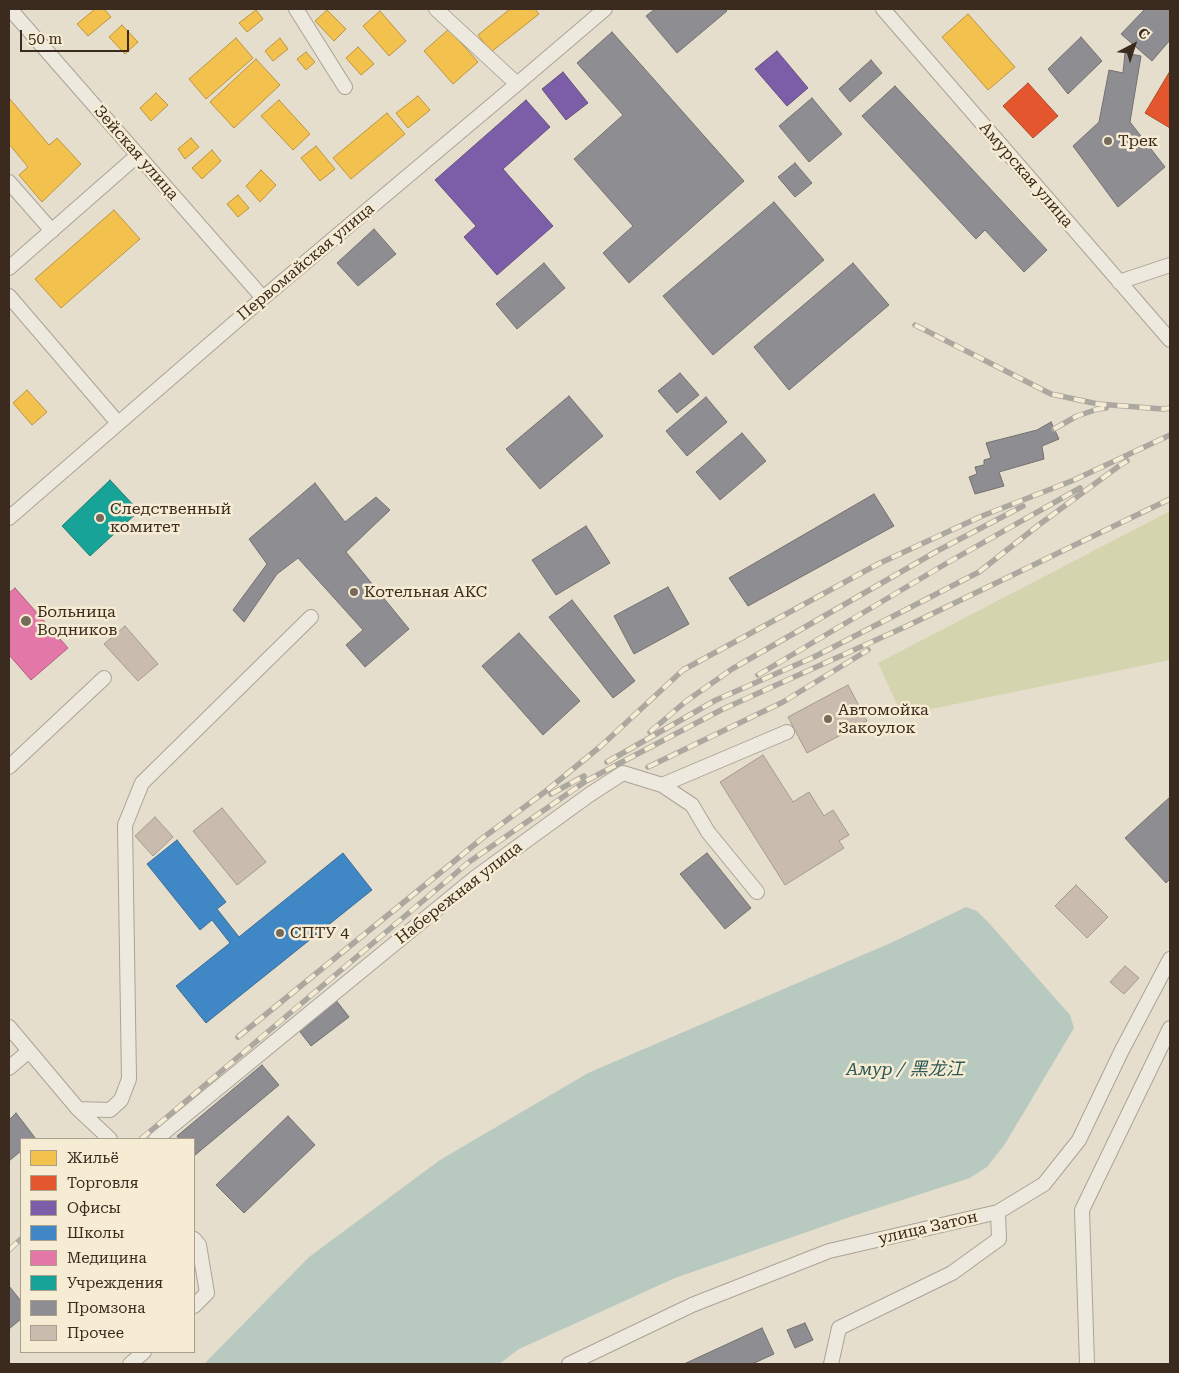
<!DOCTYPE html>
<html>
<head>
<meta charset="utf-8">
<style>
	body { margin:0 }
	#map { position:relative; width:1179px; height:1373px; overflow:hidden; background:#e5decd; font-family:"Roboto Serif",serif }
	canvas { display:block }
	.frame { position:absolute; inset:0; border:10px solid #3a2b1e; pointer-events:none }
	.legend { position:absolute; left:20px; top:1138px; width:175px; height:215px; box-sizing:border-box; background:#f6ecd3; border:1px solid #ab9f8b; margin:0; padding:6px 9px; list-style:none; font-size:15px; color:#3a2b1e }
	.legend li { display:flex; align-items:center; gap:10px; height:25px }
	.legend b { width:25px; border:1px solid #ab9f8b }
	.north { position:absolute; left:1109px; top:20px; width:50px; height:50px; -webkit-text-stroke:4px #f6ecd3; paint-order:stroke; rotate:40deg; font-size:14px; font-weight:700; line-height:20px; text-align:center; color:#3a2b1e }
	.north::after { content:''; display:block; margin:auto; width:18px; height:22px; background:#3a2b1e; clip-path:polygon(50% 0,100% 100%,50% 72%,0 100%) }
	.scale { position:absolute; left:20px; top:30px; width:109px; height:22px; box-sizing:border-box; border:2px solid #3a2b1e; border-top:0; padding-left:6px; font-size:15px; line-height:18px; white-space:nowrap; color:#3a2b1e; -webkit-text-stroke:4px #f6ecd3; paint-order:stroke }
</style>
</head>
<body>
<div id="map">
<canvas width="1179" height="1373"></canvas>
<div class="frame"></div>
<ul class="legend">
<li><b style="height:14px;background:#f2c14e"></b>Жильё</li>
<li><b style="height:14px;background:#e4572e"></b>Торговля</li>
<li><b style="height:14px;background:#7b5ea7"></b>Офисы</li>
<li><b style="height:14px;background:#3f88c5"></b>Школы</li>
<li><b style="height:14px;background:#e377a8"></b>Медицина</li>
<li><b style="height:14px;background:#17a398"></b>Учреждения</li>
<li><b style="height:14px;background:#8d8d92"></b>Промзона</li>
<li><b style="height:14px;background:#c9bcae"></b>Прочее</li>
</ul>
<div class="north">С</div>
<div class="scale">50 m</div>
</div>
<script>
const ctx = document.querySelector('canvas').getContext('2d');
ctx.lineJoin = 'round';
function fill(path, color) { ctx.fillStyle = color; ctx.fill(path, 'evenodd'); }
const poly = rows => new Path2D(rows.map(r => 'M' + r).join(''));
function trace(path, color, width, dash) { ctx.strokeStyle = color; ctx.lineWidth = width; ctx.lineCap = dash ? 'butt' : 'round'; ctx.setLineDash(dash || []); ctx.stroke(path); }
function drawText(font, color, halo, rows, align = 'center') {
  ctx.font = font + ' "Roboto Serif","Noto Sans SC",serif'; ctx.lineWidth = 5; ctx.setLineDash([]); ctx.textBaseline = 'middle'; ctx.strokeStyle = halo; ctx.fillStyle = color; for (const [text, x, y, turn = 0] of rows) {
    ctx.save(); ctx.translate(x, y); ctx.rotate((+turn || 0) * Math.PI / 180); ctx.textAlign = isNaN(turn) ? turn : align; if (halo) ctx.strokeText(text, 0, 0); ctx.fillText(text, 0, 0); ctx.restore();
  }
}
fill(poly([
	[1170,511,1170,660,902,715,878,663]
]), '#d4d5af');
fill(poly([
	[966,907,977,911,989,923,1062,1006,1070,1015,1074,1028,1005,1144,987,1167,970,1178,850,1217,675,1278,519,1349,499,1364,204,1364,309,1257,440,1160,588,1073,893,942]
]), '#b8cac0');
const homes = poly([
	[95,9,104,9,111,17,88,36,77,24,95,9],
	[510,9,535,9,539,14,491,52,478,35,510,9],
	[256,10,263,19,247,32,239,23,256,10],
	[327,10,346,29,334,41,315,21,327,10],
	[380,11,406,41,389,56,363,26,380,11],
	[968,14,1015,67,988,90,942,37,968,14],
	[122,25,138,42,125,54,109,37,122,25],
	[449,29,478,62,453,84,424,51,449,29],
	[236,38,253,58,206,99,189,79,236,38],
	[280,38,288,49,273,61,265,51,280,38],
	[358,47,374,64,361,75,346,58,358,47],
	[306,52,315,62,306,70,297,59,306,52],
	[256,59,280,85,234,128,210,102,256,59],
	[156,93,168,105,151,121,140,108,156,93],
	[418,96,430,110,408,128,396,113,418,96],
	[9,98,49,145,57,138,81,164,42,202,19,175,28,167,9,144,9,98],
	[279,100,310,134,293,150,261,116,279,100],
	[387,113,405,134,351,179,333,158,387,113],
	[191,138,199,147,185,159,178,149,191,138],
	[316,146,335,169,320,181,301,158,316,146],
	[212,150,221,161,202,179,192,168,212,150],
	[261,170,276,185,260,202,246,186,261,170],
	[238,195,249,208,238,217,227,204,238,195],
	[114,210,140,239,61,308,35,279,114,210],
	[27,390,47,412,32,425,13,403,27,390]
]);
fill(homes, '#f2c14e');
trace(homes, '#bb9440', 1);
const shops = poly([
	[1170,71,1170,128,1145,113,1170,71],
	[1028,83,1058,116,1033,138,1003,106,1028,83]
]);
fill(shops, '#e4572e');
trace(shops, '#b14a29', 1);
const offices = poly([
	[777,51,808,88,787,106,755,69,777,51],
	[563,72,588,103,566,120,542,89,563,72],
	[526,100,550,127,503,169,553,226,497,275,464,237,476,226,435,180,526,100]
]);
fill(offices, '#7b5ea7');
trace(offices, '#684f7e', 1);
const schools = poly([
	[177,840,226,902,217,909,239,937,343,853,372,890,206,1023,176,986,230,943,212,920,200,930,147,864,177,840]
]);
fill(schools, '#3f88c5');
trace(schools, '#3e6c93', 1);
const health = poly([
	[15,588,68,648,31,680,9,655,9,593,15,588]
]);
fill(health, '#e377a8');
trace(health, '#b0607f', 1);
const public = poly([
	[110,480,139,511,90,556,62,526,110,480]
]);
fill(public, '#17a398');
trace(public, '#227f73', 1);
const industry = poly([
	[655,9,725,9,727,11,677,53,646,16,655,9],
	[1145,9,1170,9,1170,40,1152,61,1121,34,1145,9],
	[612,32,744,181,629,283,603,253,633,226,574,159,623,115,577,63,612,32],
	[1081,37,1102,61,1068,94,1048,69,1081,37],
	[1125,53,1141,56,1130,122,1165,167,1118,207,1073,146,1099,122,1109,70,1123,73,1125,53],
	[871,60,882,73,850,102,839,89,871,60],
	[895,86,1047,250,1024,272,985,230,976,239,862,116,895,86],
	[812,98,842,134,809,162,779,126,812,98],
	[795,163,812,183,795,197,778,177,795,163],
	[774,202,824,260,713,355,663,296,774,202],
	[374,229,396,254,358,286,337,263,374,229],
	[544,263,565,288,517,329,496,304,544,263],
	[853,263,889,305,789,390,754,347,853,263],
	[680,373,699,395,677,413,658,391,680,373],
	[569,396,603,436,540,489,506,449,569,396],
	[706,397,727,422,687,456,666,431,706,397],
	[1051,422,1059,439,1042,446,1044,459,999,472,1004,486,975,494,969,477,977,474,975,467,984,465,984,460,991,458,986,443,1037,430,1051,422],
	[742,433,766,461,720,500,696,472,742,433],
	[315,483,345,522,376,497,390,510,346,552,409,629,365,667,346,645,363,630,298,558,277,574,244,622,233,610,267,564,249,539,315,483],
	[874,494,894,526,748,606,729,578,874,494],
	[586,526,610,563,556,595,532,560,586,526],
	[668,587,689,624,634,654,614,616,668,587],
	[572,600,635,681,613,698,549,617,572,600],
	[519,633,580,701,543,735,482,666,519,633],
	[1170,797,1170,879,1166,883,1125,838,1170,797],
	[707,853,751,908,725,929,680,874,707,853],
	[335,999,349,1017,311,1046,297,1028,335,999],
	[262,1065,279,1085,194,1156,194,1139,179,1139,177,1136,262,1065],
	[16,1113,36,1139,21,1139,21,1151,9,1161,9,1120,16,1113],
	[288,1116,315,1145,244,1213,216,1185,288,1116],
	[9,1286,21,1301,21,1319,9,1329,9,1286],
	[805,1323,813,1340,795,1348,787,1330,805,1323],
	[762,1328,774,1354,752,1364,684,1364,762,1328]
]);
fill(industry, '#8d8d92');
trace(industry, '#74706f', 1);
const building = poly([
	[125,626,158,664,138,681,104,644,125,626],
	[848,685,867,721,807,753,788,717,848,685],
	[763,755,793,802,809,792,824,816,833,810,849,835,839,841,844,848,785,885,720,782,763,755],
	[222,808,266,862,237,885,193,831,222,808],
	[155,817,173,837,153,856,135,836,155,817],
	[1076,885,1108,917,1087,938,1055,906,1076,885],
	[1125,966,1139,978,1124,994,1110,982,1125,966]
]);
fill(building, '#c9bcae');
trace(building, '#a59a8c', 1);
const minor = poly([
	[10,9,263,298],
	[296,9,345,87],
	[436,9,517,84],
	[883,9,1170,340],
	[9,182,52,231],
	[9,268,138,155],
	[1119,282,1170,265],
	[9,296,118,423],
	[9,518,263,298,517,84,605,9],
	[9,767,104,678],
	[662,785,787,732],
	[9,1027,78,1109,110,1139],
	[9,1068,29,1051],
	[78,1109,110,1110,121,1100,129,1079,125,825,142,783,311,617],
	[156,1139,476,877,589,795,623,773,662,785,692,805,708,832,757,892],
	[194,1239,199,1245,207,1293,194,1306],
	[130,1364,144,1352],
	[569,1364,692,1305,829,1251,998,1212,1044,1184,1079,1140,1121,1052,1170,959],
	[831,1364,839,1328,952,1273,999,1239,998,1212],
	[1087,1364,1082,1210,1170,1028]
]);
trace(minor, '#aaa396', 16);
trace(minor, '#eee9df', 14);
const rail = poly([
	[915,325,1051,394,1098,404,1163,409,1170,408],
	[1054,429,1077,416,1098,409,1106,408],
	[758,675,947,563,1080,488],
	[650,732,685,702,732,669,939,550,1023,506],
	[607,762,716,700,814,657,979,572,1040,524,1119,466,1127,461],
	[648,767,783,702,868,650],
	[551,794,584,776],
	[238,1037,484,837,546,791,601,746,683,670,878,564,982,516,1074,480,1170,435],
	[141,1139,469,862,586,781,721,710,907,626,1170,499],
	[9,1250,21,1239]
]);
trace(rail, '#ada89f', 5.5);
trace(rail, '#f6ecd3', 4, [11]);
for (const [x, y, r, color] of [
	[1108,141,5,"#766a5b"],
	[100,518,5,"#766a5b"],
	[354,592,5,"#766a5b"],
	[26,621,6,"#766a5b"],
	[828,719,5,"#766a5b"],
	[280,933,5,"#766a5b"]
]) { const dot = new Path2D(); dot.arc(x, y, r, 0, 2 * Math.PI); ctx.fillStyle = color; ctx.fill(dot); trace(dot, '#f6ecd3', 2); }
drawText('16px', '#3a2b1e', '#f6ecd3', [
	["Трек",1118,141],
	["Следственный",110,509],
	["комитет",110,527],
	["Котельная АКС",364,592],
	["Больница",37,612],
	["Водников",37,630],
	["Автомойка",838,710],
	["Закоулок",838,728],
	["СПТУ 4",290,933]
], 'left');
drawText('16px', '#3a2b1e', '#f6ecd3', [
	["Зейская улица",136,153,49],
	["Амурская улица",1026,175,49],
	["Первомайская улица",306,262,-40],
	["Набережная улица",459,893,-38],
	["улица Затон",928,1228,-13]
]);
drawText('italic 18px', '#2d5a57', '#f6ecd3', [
	["Амур / 黑龙江",905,1070]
]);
</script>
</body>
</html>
